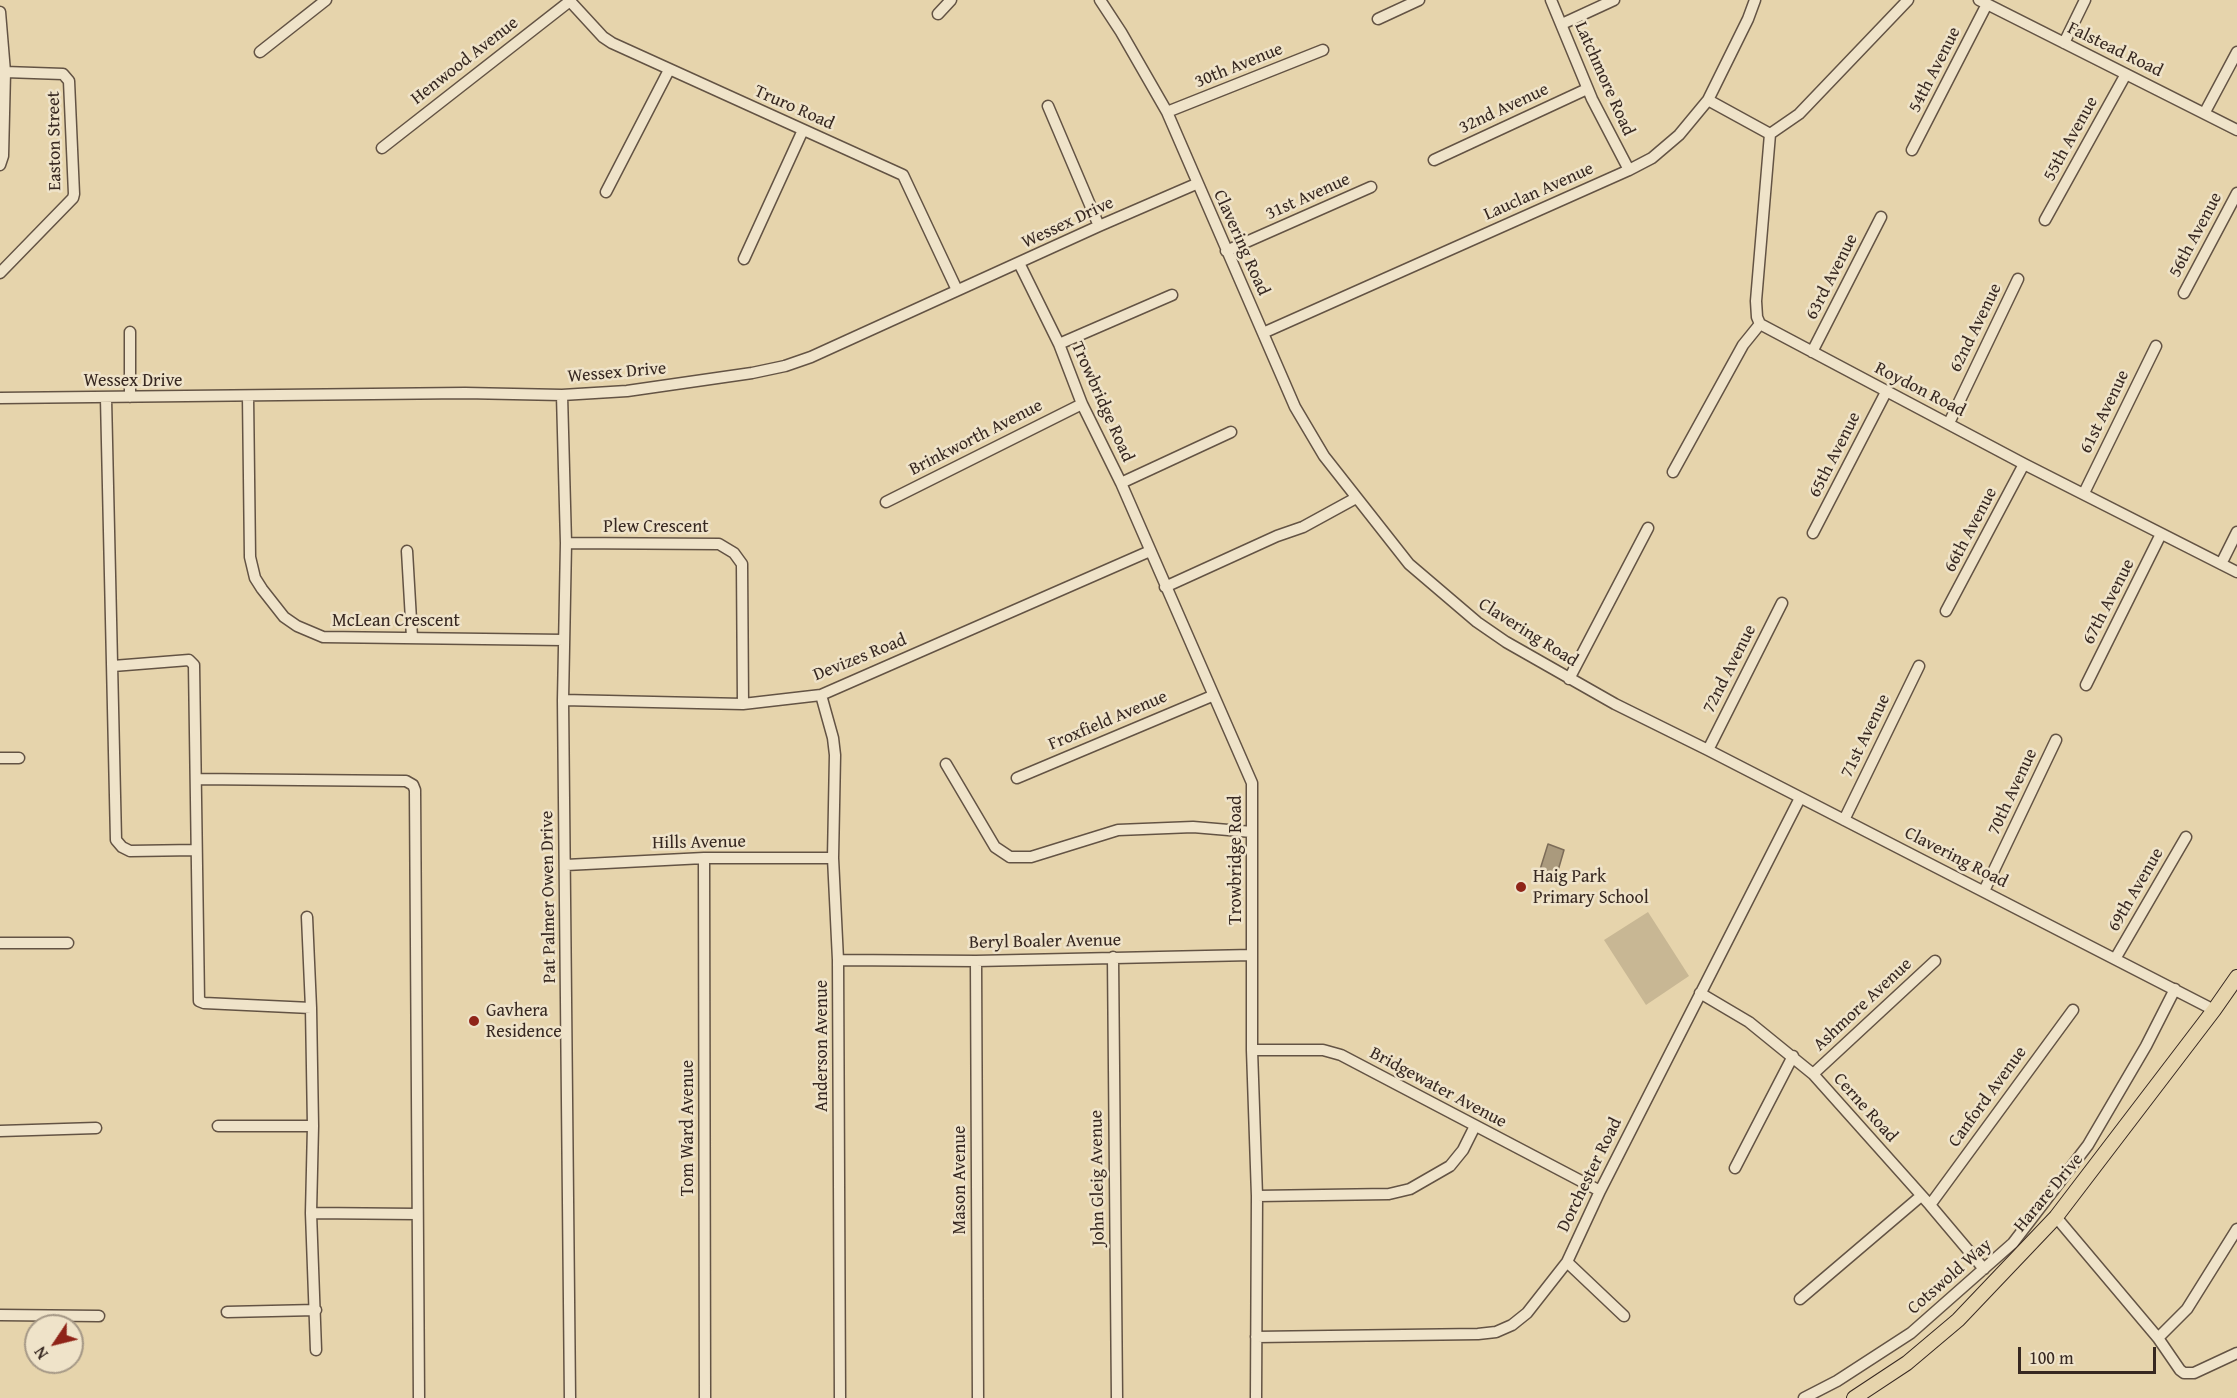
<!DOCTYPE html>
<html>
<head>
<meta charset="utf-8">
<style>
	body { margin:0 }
	#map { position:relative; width:2237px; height:1398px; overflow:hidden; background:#e6d4ac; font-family:"Gentium Book Plus",serif }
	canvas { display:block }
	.north { position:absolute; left:24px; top:1314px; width:60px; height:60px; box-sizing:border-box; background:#efe3c9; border:2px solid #a59886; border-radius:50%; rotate:235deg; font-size:16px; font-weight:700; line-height:24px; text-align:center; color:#372821 }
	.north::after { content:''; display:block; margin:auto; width:21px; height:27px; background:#8f2418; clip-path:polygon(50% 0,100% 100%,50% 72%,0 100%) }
	.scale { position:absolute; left:2018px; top:1347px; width:138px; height:27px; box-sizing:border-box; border:3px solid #372821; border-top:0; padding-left:8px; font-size:18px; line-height:21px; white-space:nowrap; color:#372821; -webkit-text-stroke:4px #efe3c9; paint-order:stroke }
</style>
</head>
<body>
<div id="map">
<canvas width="2237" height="1398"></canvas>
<div class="north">N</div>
<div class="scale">100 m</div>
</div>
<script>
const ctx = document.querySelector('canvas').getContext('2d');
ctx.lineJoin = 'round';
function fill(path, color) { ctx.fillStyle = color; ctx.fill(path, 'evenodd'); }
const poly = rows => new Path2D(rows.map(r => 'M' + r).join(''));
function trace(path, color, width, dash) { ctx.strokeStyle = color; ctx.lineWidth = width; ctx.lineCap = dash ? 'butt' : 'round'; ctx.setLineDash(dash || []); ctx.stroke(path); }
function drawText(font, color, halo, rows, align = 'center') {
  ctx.font = font + ' "Gentium Book Plus",serif'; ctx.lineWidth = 5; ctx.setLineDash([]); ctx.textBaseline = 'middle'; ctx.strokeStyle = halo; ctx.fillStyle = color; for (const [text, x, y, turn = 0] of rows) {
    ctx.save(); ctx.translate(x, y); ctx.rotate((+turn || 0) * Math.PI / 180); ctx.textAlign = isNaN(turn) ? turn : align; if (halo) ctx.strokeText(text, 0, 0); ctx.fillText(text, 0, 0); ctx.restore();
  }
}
fill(poly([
	[1648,912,1689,976,1646,1005,1604,940]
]), '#c8b794');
const water = poly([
	[1548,844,1564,850,1555,881,1538,876,1548,844]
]);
fill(water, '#aa9a7d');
trace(water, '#7c6c58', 1.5);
const minor = poly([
	[569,0,603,37,612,43,903,175,957,290],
	[1100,0,1121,32,1167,112,1295,407,1324,456,1409,564,1477,622,1506,642,1615,704,1708,750,2214,1010],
	[1551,0,1592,99,1629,170],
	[1979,0,2237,130],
	[0,12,5,72,3,156,0,165],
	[938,14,951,0],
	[1378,19,1419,0],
	[1562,24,1614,0],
	[2064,43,2085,0],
	[260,52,326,0],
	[1708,100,1770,134],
	[1048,106,1099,226],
	[1167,112,1323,50],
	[2205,112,2237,52],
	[1770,134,1756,301,1757,317,1760,324,2024,464,2237,572],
	[1770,134,1799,114,1908,0],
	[382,148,570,1],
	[1912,150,1987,4],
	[1434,160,1587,89],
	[606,192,669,70],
	[2045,220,2126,74],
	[1226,251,1371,187],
	[744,259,803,130],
	[1019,263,1059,344,1082,404,1121,483,1252,783,1252,1050,1257,1196,1256,1398],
	[0,273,73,198,74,194,69,81,63,74,5,72],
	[2184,293,2237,193],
	[1263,333,1629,170,1652,158,1679,135,1708,100,1748,19,1755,0],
	[1059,344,1172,295],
	[1812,352,1881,217],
	[562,395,566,543,563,700,570,1398],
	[248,396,250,557,255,578,262,589,284,617,297,626,323,637,564,640],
	[130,397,130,332],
	[0,398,465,393,562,395,627,391,752,373,785,366,811,357,1099,226,1196,184],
	[106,398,116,840,122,847,130,851,196,850],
	[1949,423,2018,279],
	[1673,472,1743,345,1760,324],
	[1121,483,1231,432],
	[2084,493,2156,346],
	[886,502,1082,404],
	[1813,533,1886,392],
	[566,543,719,544,734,553,742,564,743,704],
	[407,551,412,637],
	[2221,564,2237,532],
	[1165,587,1277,536,1303,527,1356,498],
	[1946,611,2024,464],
	[113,666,189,660,194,665,199,1001,204,1003,311,1008,313,1126,311,1213,316,1350],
	[1569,679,1648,528],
	[2086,685,2161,534],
	[821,695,833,738,835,755,833,858,838,960,840,1398],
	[563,700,743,704,821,695,1150,551],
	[1708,750,1782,603],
	[0,758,19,758],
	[946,764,995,847,1010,857,1031,857,1118,830,1193,827,1252,832],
	[1017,778,1212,696],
	[196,779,406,781,413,785,415,790,419,1398],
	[1844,820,1919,666],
	[704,858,705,1398],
	[566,865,704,858,833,858],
	[1984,891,2056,740],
	[307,917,311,1008],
	[0,943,68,943],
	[1113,957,1117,1398],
	[2115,959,2186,837],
	[838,960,976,961,1252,955],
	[976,961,978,1398],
	[1700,993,1749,1022,1813,1074,1930,1205,1984,1269],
	[1252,1050,1323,1050,1341,1055,1600,1191],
	[1813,1074,1935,961],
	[218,1126,313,1126],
	[0,1131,96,1128],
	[1735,1168,1793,1056],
	[1257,1196,1389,1194,1410,1189,1450,1166,1463,1150,1475,1126],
	[1930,1205,2073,1010],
	[311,1213,417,1214],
	[2056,1217,2158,1338,2180,1370,2184,1373,2194,1373,2237,1353],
	[1567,1262,1624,1316],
	[1800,1299,1921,1196],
	[227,1312,316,1310],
	[0,1315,99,1316],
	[1256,1337,1478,1334,1496,1332,1512,1325,1527,1313,1567,1262,1600,1191,1800,798],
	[2158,1338,2187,1309,2237,1229],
	[1804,1398,1837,1381,1911,1333,2013,1243,2088,1145,2146,1046,2175,989]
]);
const major = poly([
	[1854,1398,1907,1363,1958,1320,2056,1217,2214,1010,2237,977]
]);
trace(minor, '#635344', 13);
trace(major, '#372821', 16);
trace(minor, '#efe3c9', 10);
trace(major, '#e6d4ac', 14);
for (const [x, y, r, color] of [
	[1521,887,6,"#8f2418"],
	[474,1021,6,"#8f2418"]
]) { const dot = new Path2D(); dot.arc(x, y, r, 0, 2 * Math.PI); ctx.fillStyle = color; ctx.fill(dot); trace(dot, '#efe3c9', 2); }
drawText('18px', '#372821', '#efe3c9', [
	["Falstead Road",2115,50,26],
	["Henwood Avenue",465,61,-38],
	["30th Avenue",1239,66,-22],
	["54th Avenue",1935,70,-63],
	["Latchmore Road",1604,79,66],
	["Truro Road",794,108,24],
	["32nd Avenue",1504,109,-25],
	["55th Avenue",2071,139,-61],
	["Easton Street",55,141,-91],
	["Lauclan Avenue",1539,192,-24],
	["31st Avenue",1308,197,-24],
	["Wessex Drive",1068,223,-25],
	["56th Avenue",2196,235,-62],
	["Clavering Road",1241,243,66],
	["63rd Avenue",1832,277,-63],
	["62nd Avenue",1976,328,-64],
	["Wessex Drive",617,373,-5],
	["Wessex Drive",133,381],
	["Roydon Road",1920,390,27],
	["Trowbridge Road",1102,402,66],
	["61st Avenue",2105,412,-64],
	["Brinkworth Avenue",976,438,-27],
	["65th Avenue",1835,455,-63],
	["Plew Crescent",656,527],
	["66th Avenue",1971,530,-62],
	["67th Avenue",2109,602,-63],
	["McLean Crescent",396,621],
	["Clavering Road",1528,633,32],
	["Devizes Road",860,658,-22],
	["72nd Avenue",1730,669,-63],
	["Froxfield Avenue",1108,721,-23],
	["71st Avenue",1866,736,-64],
	["70th Avenue",2013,792,-65],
	["Hills Avenue",699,843,-1],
	["Clavering Road",1956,858,27],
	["Trowbridge Road",1236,860,-90],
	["69th Avenue",2136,890,-60],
	["Pat Palmer Owen Drive",549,897,-91],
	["Beryl Boaler Avenue",1045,942,-1],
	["Ashmore Avenue",1863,1005,-43],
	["Anderson Avenue",822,1046,-90],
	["Bridgewater Avenue",1438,1088,28],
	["Canford Avenue",1988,1097,-54],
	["Cerne Road",1865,1108,48],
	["Tom Ward Avenue",688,1128,-90],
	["Dorchester Road",1590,1175,-64],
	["John Gleig Avenue",1098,1178,-91],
	["Mason Avenue",960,1180,-90],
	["Harare Drive",2049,1193,-50],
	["Cotswold Way",1950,1277,-41]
]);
drawText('18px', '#372821', '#efe3c9', [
	["Haig Park",1533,877],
	["Primary School",1533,898],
	["Gavhera",486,1011],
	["Residence",486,1032]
], 'left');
</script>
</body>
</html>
